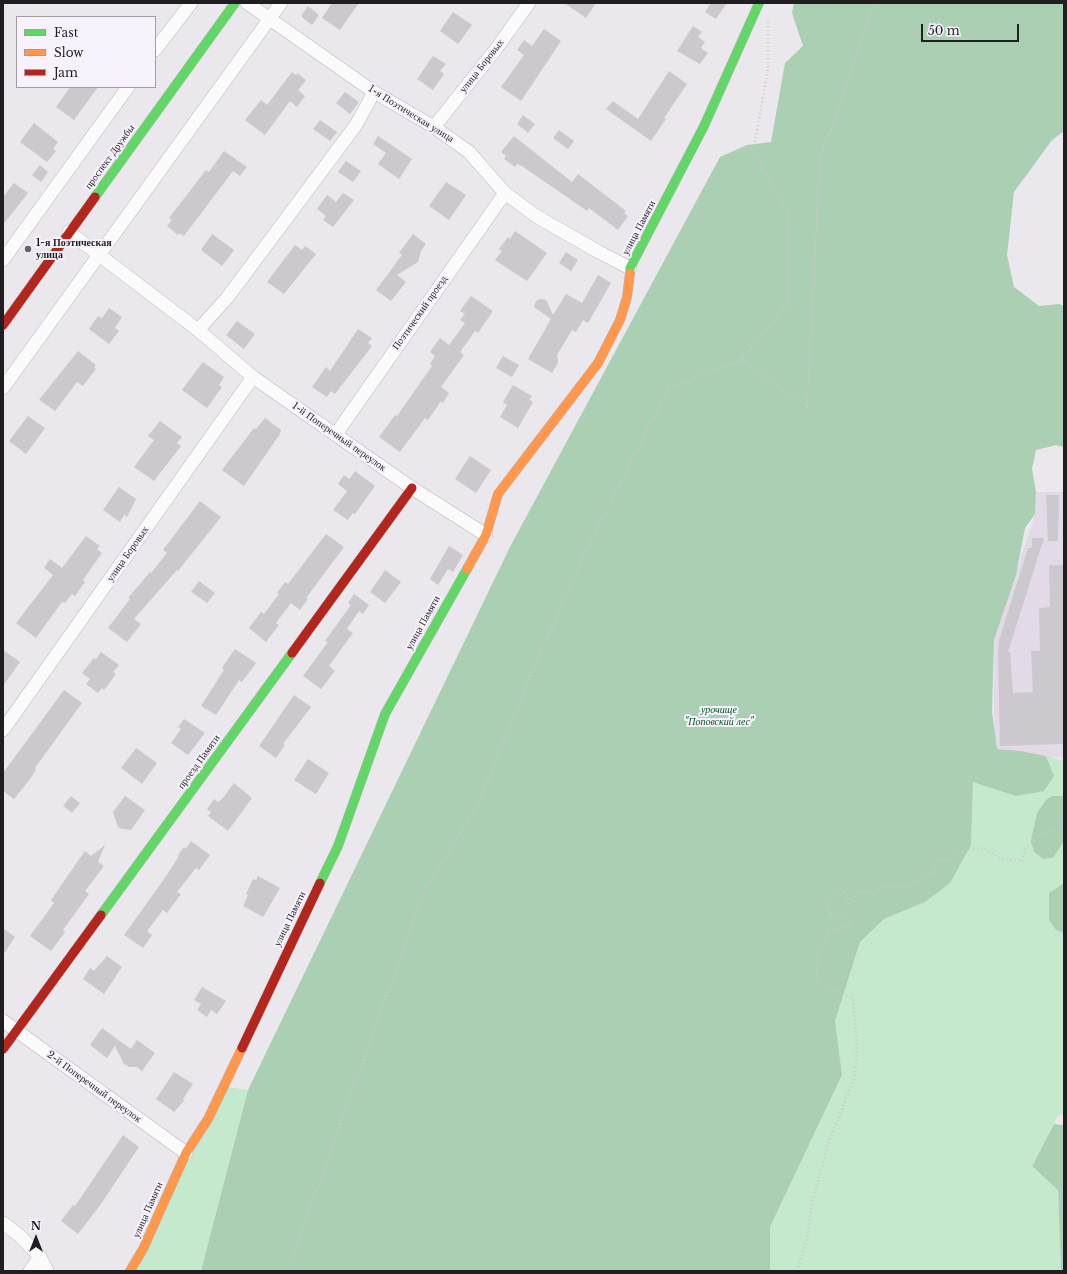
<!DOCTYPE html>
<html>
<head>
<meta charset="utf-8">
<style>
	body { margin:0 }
	#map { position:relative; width:1067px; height:1274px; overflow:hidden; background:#eae7ed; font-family:"Libre Baskerville",serif }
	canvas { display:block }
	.frame { position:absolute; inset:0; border:4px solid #211e22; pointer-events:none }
	.legend { position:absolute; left:16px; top:16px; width:140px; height:72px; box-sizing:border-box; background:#f8f2fd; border:1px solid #a29da5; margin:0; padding:5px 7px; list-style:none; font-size:12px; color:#211e22 }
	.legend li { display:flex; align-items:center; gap:8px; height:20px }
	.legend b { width:20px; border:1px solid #a29da5 }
	.north { position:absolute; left:16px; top:1218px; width:40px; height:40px; -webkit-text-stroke:3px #f8f2fd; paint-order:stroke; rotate:0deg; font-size:11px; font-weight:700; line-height:16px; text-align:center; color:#211e22 }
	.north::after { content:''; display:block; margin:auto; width:14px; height:18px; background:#211e22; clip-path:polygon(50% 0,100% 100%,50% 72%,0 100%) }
	.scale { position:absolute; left:921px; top:24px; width:98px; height:18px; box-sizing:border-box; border:2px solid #211e22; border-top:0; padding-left:5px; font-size:12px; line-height:14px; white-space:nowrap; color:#211e22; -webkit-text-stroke:3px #f8f2fd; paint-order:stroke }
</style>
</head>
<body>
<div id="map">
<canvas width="1067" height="1274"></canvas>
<div class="frame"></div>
<ul class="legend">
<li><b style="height:5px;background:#63d668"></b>Fast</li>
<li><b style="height:5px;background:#ff974d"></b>Slow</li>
<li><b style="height:5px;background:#b3261e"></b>Jam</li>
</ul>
<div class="north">N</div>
<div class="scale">50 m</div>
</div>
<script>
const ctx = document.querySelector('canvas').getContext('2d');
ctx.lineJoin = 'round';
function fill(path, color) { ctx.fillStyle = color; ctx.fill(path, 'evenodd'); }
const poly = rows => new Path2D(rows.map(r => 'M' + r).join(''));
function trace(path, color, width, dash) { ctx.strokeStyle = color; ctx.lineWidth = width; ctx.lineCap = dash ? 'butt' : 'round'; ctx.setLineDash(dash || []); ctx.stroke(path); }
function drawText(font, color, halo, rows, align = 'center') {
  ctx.font = font + ' "Libre Baskerville",serif'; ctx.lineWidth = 4; ctx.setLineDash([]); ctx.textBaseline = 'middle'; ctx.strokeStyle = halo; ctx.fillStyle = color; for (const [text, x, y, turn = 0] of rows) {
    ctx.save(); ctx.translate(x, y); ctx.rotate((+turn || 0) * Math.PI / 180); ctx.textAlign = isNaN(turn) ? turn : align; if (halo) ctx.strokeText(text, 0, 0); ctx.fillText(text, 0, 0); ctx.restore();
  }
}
fill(poly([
	[1034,492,1064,492,1064,757,994,759,994,639,1034,518]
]), '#e2dbe7');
fill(poly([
	[1046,756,1064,761,1064,796,1052,796,1034,852,1043,859,1053,858,1064,841,1064,883,1049,893,1056,930,1064,933,1064,1114,1058,1115,1032,1166,1058,1189,1061,1271,770,1271,770,1227,842,1075,835,1021,860,942,884,919,925,902,971,845,973,781,1016,796,1054,776],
	[221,1086,248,1090,201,1271,129,1271]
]), '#c5e9cd');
fill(poly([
	[794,3,1064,3,1064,131,1052,140,1014,192,1007,255,1014,287,1039,306,1059,304,1064,306,1064,447,1056,445,1036,450,1032,469,1036,492,1035,514,1025,528,1016,575,994,640,992,712,997,749,1020,751,1046,756,1054,776,1044,791,1016,796,973,782,971,845,950,883,925,902,884,919,860,942,835,1021,842,1075,770,1227,770,1271,201,1271,248,1090,511,545,720,157,747,145,771,142,785,63,803,46,792,13],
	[1052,796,1064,796,1064,841,1053,858,1043,859,1034,852,1031,841,1037,813,1047,799],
	[1064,883,1064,933,1056,930,1049,920,1049,893],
	[1054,1124,1064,1125,1064,1271,1061,1271,1058,1190,1032,1166]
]), '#abcfb3');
fill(poly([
	[332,3,359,3,340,30,322,18],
	[564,3,596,3,586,18],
	[711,3,727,3,716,19,705,12],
	[308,6,319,15,312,25,301,16],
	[453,12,472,25,458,44,440,31],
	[693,26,702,32,698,37,705,42,701,48,708,53,700,64,677,51],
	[544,29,561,41,521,101,501,87,524,55,517,50,524,40,532,46],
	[433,56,446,64,440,71,444,74,433,90,417,79],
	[669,71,687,84,664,118,666,119,651,141,606,109,613,101,638,119],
	[292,72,296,75,297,73,306,80,298,90,305,96,297,107,290,101,265,135,245,120,261,100,267,105],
	[70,87,98,87,74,120,56,107],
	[345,92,359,102,350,114,336,103],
	[523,115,535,124,528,133,517,124],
	[320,120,337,132,330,141,313,129],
	[34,123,58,142,53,149,56,151,47,162,20,142],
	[559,130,574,141,568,149,553,138],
	[378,136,412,159,399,179,378,164,386,153,373,144],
	[514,136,572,182,578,174,626,211,624,213,628,216,618,230,589,208,587,211,522,166,517,164,515,167,504,159,506,156,501,152],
	[224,151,247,167,240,176,233,171,184,236,179,233,178,235,167,226,172,220,169,218,206,170,209,172],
	[346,161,361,171,353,182,338,172],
	[40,165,48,172,41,182,32,175],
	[446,182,466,195,449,220,429,206],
	[14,183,28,193,3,225,3,197],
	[343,193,354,200,333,227,323,220,326,216,317,209,327,195,336,202],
	[515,231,547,253,527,281,495,260,502,251,499,249,508,237,510,239],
	[212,234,234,250,222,266,201,250],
	[413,234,426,244,421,251,418,262,397,275,406,282,391,301,376,290,402,255,399,253],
	[295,245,302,250,305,246,316,254,284,294,267,282],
	[566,252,578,260,571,271,559,263],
	[598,275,611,283,588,323,583,320,576,332,572,330,557,355,558,363,552,373,528,359,551,319,534,307,536,301,540,299,546,300,553,315,566,294,582,303],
	[471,296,493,311,478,333,475,331,460,352,464,355,441,387,449,393,443,403,441,401,428,420,425,418,400,452,379,437,395,415,397,416,432,366,430,364,435,356,430,352,440,338,449,345,465,323,460,320,465,314,460,311],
	[109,308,122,317,115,328,119,331,109,344,89,329,98,316,102,318],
	[237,321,255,334,244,349,226,335],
	[358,329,372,338,368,343,372,346,335,394,331,391,327,397,312,387,326,367,330,371],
	[78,351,96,365,94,367,96,369,83,386,77,382,55,411,39,400],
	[503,356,519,365,512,377,496,368],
	[203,362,224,377,219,385,222,387,207,408,182,390],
	[513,385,532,396,529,400,533,402,518,428,500,417,507,405,503,402],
	[28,416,45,428,26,454,9,441],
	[265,418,281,430,280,434,244,486,222,470,254,428,256,429],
	[160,421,182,437,177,443,181,446,154,481,134,467,154,440,148,436],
	[470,456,491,470,476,493,455,479],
	[355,471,375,486,355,514,353,513,348,520,333,510,347,491,338,484,344,475,349,479],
	[119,487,136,499,127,517,124,515,120,522,103,510],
	[1046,495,1059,495,1058,541,1048,541],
	[200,501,221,517,178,571,177,570,134,619,141,624,127,642,108,628,130,599,128,598,150,572,151,573,167,553,163,550],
	[326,534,344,547,306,598,308,599,300,610,291,603,276,623,279,625,266,642,249,628,261,612,264,614,279,594,277,593,285,582,288,584],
	[86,536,100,546,97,549,102,553,83,580,85,582,75,596,72,594,65,603,62,602,36,638,16,623,53,575,44,568,50,559,62,568],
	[1032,538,1044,538,1008,652,1010,652,1013,693,1033,692,1031,651,1040,651,1039,608,1050,607,1049,565,1064,565,1064,744,1000,746,998,652,999,640,1028,548,1032,548],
	[449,546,463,555,453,572,448,569,438,585,430,579],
	[385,570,401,582,385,603,370,592],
	[199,581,215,593,207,603,191,592],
	[354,594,369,605,363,614,359,611,347,629,353,633,329,666,335,671,321,689,303,676,328,642,325,641,351,605,348,603],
	[235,649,256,663,242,682,239,680,216,715,201,706,224,670,222,668],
	[3,650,20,662,3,686],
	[101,652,119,665,113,672,116,674,104,690,102,688,98,693,86,684,90,679,82,673,94,658,96,659],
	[64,690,82,703,35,768,36,770,30,779,14,799,3,791,3,773],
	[294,695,311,707,283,744,285,745,276,758,259,746],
	[184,719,205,733,188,755,171,743,181,729,178,727],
	[136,748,157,763,142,784,121,768],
	[308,759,329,773,316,794,294,780],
	[234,783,252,798,228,831,208,816,211,812,207,809,214,799,218,802,223,798],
	[71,796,80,803,72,813,63,806],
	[125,796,145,810,131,830,122,829,118,827,113,812],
	[191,841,210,855,199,870,196,868,177,892,181,894,167,913,163,910,147,931,152,935,143,948,124,935,167,875,179,856,178,855,184,847,186,849],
	[105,845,98,862,104,866,85,891,89,894,63,930,65,932,51,951,30,936,54,903,51,900,85,851,91,856],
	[258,876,280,888,263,917,243,906,248,895,246,894,253,879,256,880],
	[3,928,15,937,3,955],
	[107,956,122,967,104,994,83,979,90,968,94,971],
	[202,987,226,1001,217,1014,211,1010,207,1017,197,1010,201,1004,194,1000],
	[102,1028,131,1049,137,1040,155,1053,142,1071,137,1067,129,1067,124,1064,115,1046,107,1058,90,1045],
	[174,1072,193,1084,183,1099,184,1101,174,1112,156,1099],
	[123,1135,139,1147,101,1204,78,1234,61,1221,73,1205,75,1206]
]), '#cbc9cd');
const street = poly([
	[247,3,374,92,434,127,469,152,505,193,536,216,597,251,630,268],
	[155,50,191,3],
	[434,127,496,49,529,3],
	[69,232,198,330,253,377,412,488,486,535],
	[3,260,128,87],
	[198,330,227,298,356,125,374,92],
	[3,388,281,3],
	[336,434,505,193],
	[3,730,253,377],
	[3,1021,186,1153],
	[3,1223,20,1236,40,1257,47,1271],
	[30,1271,40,1257]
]);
const fast = poly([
	[95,197,235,3],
	[630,273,630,268,704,126,759,3],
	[320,883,338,846,385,714,467,569],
	[101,915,292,653]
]);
const slow = poly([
	[467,569,486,535,498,494,598,363,620,320,627,297,630,273],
	[130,1271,143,1249,186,1153,208,1119,242,1048]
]);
const jam = poly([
	[3,325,95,197],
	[292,653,412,488],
	[242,1048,320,883],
	[3,1049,101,915]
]);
trace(street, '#b8b6ba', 14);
trace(fast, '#b8b6ba', 10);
trace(slow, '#b8b6ba', 10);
trace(jam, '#b8b6ba', 10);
trace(poly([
	[768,22,768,68,754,147,762,167,788,213,787,304,741,360,807,406,820,159,873,7,876,3],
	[287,1271,425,890,480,800,530,677,581,561,668,389,741,360],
	[797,1271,807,1239,812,1202,828,1144,855,1076,857,1048,853,999,819,983,816,969,818,948,827,938,829,929,845,927,852,923,846,917,829,913,829,901,845,890,849,905,857,892,872,893,887,885,904,888,929,874,933,875,936,860,950,860,957,852,984,848,1000,858,1022,861,1025,850,1039,835,1064,829]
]), '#cac9cb', 2.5, [1, 3]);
trace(street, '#fcfbfc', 13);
trace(fast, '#63d668', 9);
trace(slow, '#ff974d', 9);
trace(jam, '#b3261e', 9);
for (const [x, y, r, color] of [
	[28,249,4,"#676469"]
]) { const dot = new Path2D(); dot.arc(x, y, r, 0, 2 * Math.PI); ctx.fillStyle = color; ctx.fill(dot); trace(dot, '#f8f2fd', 1.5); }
drawText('10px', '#211e22', '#f8f2fd', [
	["улица Боровых",482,66,-52],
	["1-я Поэтическая улица",411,114,32],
	["проспект Дружбы",110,157,-54],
	["улица Памяти",639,228,-62],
	["Поэтический проезд",420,313,-55],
	["1-й Поперечный переулок",339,437,35],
	["улица Боровых",128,554,-55],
	["улица Памяти",423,623,-61],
	["проезд Памяти",199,762,-54],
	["улица Памяти",290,919,-64],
	["2-й Поперечный переулок",94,1087,36],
	["улица Памяти",148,1210,-66]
]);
drawText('bold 10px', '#211e22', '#f8f2fd', [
	["1-я Поэтическая",36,243],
	["улица",36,255]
], 'left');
drawText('italic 10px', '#005220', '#f8f2fd', [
	["урочище",719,710],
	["\"Поповский лес\"",719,722]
]);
</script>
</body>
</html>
